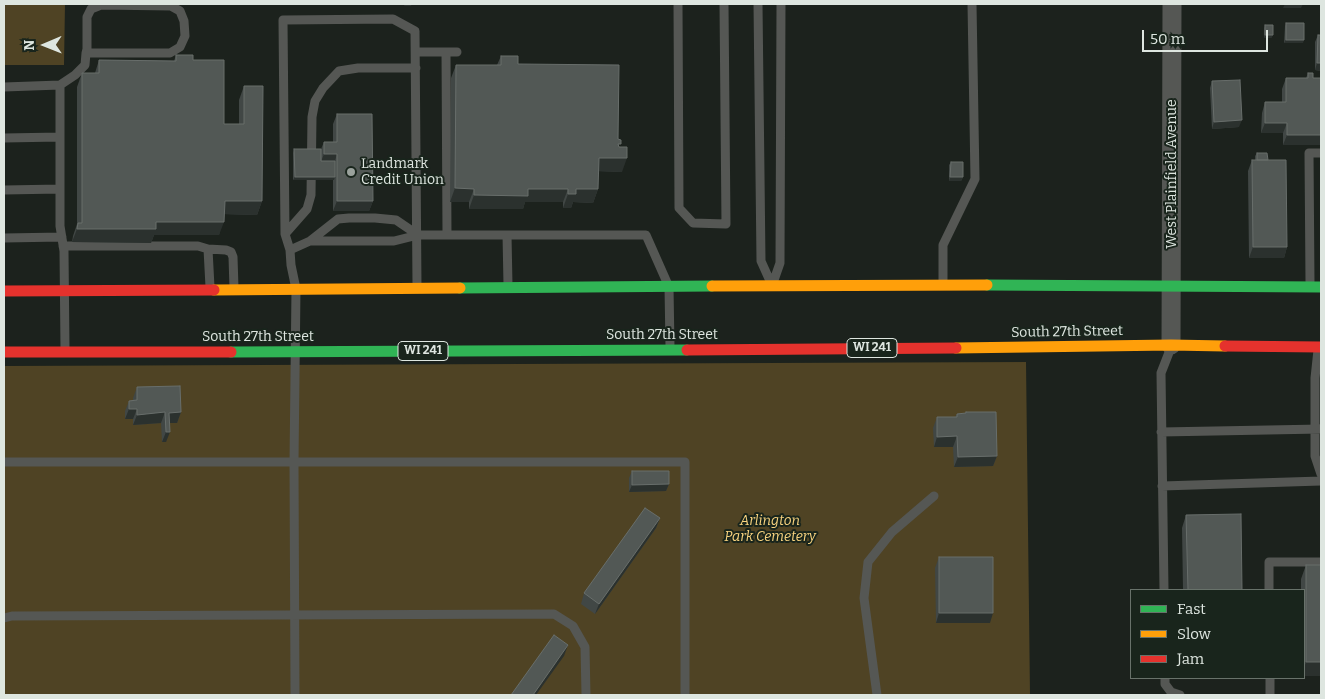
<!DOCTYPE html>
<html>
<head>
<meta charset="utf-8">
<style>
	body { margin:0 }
	#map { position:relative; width:1325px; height:699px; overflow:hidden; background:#1c221d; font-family:Bitter,serif }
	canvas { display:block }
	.frame { position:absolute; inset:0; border:5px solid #dee6e0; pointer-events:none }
	.legend { position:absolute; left:1130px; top:589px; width:175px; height:90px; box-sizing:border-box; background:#19251c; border:1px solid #68726a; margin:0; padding:6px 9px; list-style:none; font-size:15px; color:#dee6e0 }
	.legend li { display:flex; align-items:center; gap:10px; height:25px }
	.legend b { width:25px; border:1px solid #68726a }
	.north { position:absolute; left:20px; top:20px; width:50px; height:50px; -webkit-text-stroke:4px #19251c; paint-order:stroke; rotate:269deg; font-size:14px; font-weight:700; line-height:20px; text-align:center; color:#dee6e0 }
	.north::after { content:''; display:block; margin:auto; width:18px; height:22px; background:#dee6e0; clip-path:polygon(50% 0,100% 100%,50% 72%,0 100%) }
	.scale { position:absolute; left:1142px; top:30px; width:126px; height:22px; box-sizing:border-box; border:2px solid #dee6e0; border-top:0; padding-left:6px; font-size:15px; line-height:18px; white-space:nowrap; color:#dee6e0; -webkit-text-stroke:4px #19251c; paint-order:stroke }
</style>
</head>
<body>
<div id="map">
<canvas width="1325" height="699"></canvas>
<div class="frame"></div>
<ul class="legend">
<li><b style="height:6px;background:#30b455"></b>Fast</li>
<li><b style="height:6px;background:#ff9f0a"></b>Slow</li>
<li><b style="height:6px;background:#e5322d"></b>Jam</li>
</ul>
<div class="north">N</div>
<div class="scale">50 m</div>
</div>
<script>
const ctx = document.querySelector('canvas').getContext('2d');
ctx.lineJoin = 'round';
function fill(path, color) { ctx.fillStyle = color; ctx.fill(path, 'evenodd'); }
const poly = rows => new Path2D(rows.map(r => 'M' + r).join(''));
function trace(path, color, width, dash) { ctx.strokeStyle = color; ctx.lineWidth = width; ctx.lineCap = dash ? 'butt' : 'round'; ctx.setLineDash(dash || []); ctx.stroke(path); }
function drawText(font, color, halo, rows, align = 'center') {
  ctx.font = font + ' Bitter,serif'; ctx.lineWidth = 4; ctx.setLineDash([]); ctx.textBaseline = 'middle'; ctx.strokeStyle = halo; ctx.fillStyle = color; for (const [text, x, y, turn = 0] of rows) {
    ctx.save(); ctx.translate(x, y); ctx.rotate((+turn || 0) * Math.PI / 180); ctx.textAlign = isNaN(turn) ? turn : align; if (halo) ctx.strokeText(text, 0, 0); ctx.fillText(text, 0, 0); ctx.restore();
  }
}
fill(poly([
	[4,4,65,4,64,65,4,65],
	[1026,362,1030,695,4,695,4,366]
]), '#4f4324');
trace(poly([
	[678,4,679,208,693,223,726,224,724,4],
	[758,4,761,261,770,281],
	[416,52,457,52],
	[446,52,447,235],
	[60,85,60,226,64,251,65,349],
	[4,87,60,85,75,75,85,65,86,53,87,49,87,17,91,9,101,5,171,6,180,11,184,21,185,36,180,47,170,53,86,53],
	[4,138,60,137],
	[4,190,60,189],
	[285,234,307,209,311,195,312,117,315,101,323,88,339,71,358,68,416,68],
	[507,235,508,285],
	[4,238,62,237],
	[310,241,338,219,349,218,375,218,396,220,418,235],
	[63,246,198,246,208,249,226,250,231,252,233,257,234,288],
	[208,249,210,287],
	[290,250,310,241,394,241,418,235,646,235,669,287,670,347],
	[943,281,943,245,975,179,972,4],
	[773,283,780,263,781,4],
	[1310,283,1309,153,1321,153],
	[1318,350,1315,378,1315,456,1321,474],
	[1161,432,1321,429],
	[4,462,685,462,685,695],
	[1162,486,1321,481],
	[1164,590,1161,373,1170,350],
	[1269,590,1269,562,1321,562],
	[4,618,12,616,554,614,573,626,585,647,586,695],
	[1165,678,1165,684,1171,692,1180,695],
	[1270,678,1270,695],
	[295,695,294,462,296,289,291,265,290,250,285,234,283,20,393,19,415,31,417,286],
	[877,695,864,598,868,562,892,532,934,496]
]), '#555754', 9);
trace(poly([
	[1171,345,1172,4]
]), '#555754', 19);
trace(poly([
	[987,285,1321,287],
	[460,288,712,286],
	[231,352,687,350]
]), '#30b455', 11);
trace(poly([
	[712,286,987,285],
	[214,290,460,288],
	[956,348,1171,345,1225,346]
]), '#ff9f0a', 11);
trace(poly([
	[4,291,214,290],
	[1225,346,1321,347],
	[687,350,956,348],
	[4,352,231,352]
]), '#e5322d', 11);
fill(poly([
	[1286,23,1303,43,1284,43,1285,26],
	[1265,25,1273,35,1271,38,1264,38,1264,28],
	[1318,35,1321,71,1315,70,1315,42],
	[176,55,193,60,224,124,239,124,239,100,244,86,262,201,257,215,224,214,219,235,154,235,151,243,72,242,73,236,77,224,77,87,82,73,95,73,99,60,174,61],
	[501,56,518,64,618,139,622,172,598,171,598,189,593,203,573,202,571,208,563,208,563,202,525,202,523,209,469,209,469,202,450,202,451,78,456,65,497,65],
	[1308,73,1313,78,1321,78,1321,145,1283,145,1283,133,1261,133,1262,113,1265,102,1282,102,1282,89,1286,78,1306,78],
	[1212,81,1239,127,1212,129,1210,88],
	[337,114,373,201,369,211,333,211,333,180,293,180,293,153,294,149,321,149,324,142,333,142,333,124],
	[1257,153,1268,160,1287,247,1284,258,1249,258,1248,171,1252,160,1255,160,1255,156],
	[951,162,963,177,961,181,949,181,949,165],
	[137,387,181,412,177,423,169,423,166,442,162,442,161,423,133,425,133,419,125,419,125,411,129,401,133,400,133,398],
	[966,412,997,456,993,466,954,467,953,447,934,447,933,428,937,417,955,417,957,414,965,413],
	[632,471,669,484,666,491,629,492,629,478],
	[1186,515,1242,590,1183,590,1182,528],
	[660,518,656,528,595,614,581,604,584,593],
	[939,557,990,623,936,623,935,568],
	[1306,565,1321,676,1304,676,1304,590,1301,590,1301,579]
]), '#414745');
fill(poly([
	[405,4,412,4,411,6,404,6],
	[1285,4,1303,4,1301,8,1283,8],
	[1265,35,1273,35,1271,38,1264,38],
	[1286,40,1304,40,1303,43,1284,43],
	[1317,63,1321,63,1321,71,1315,70],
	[1242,120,1239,127,1212,129,1214,122],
	[1265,123,1287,123,1283,133,1261,133],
	[1287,135,1321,135,1321,145,1283,145],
	[324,154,337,154,334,164,320,164],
	[599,158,627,158,622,172,594,171],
	[295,177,335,177,334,180,293,180],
	[950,177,963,177,961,181,949,181],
	[455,188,474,189,469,202,450,202],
	[528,189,568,189,563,202,525,202,523,209,469,209,474,195],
	[576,189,598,189,593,203,573,202,571,208,563,208,568,194],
	[225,201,262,201,257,215,220,214],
	[337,201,373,201,369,211,333,211],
	[156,222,224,222,219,235,154,235,151,243,72,242,77,229],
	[1253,247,1287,247,1284,258,1249,258],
	[129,409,137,409,133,419,125,419],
	[165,412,161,423,133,425,137,415],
	[181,412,177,423,166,423,169,413],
	[166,432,170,432,166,442,162,442],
	[957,436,953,447,934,447,937,437],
	[997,456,993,466,954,467,958,457],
	[669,484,666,491,629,492,632,485],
	[660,518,656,528,595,614,599,604],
	[939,613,993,613,990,623,936,623],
	[568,645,564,656,536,695,533,695],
	[1306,662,1321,662,1321,676,1304,676,1304,668]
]), '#2b312e');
const building = poly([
	[1286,23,1304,23,1304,40,1286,40,1286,23],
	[1265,25,1273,25,1273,35,1265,35,1265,25],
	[1318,35,1321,35,1321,63,1317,63,1318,35],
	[176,55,193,55,193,60,224,60,224,124,244,124,244,86,263,86,262,201,225,201,224,222,156,222,156,229,77,229,78,223,82,223,82,73,99,73,99,60,176,61,176,55],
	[501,56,518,56,518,64,619,65,618,139,621,140,621,144,618,144,619,147,627,147,627,158,599,158,598,189,576,189,576,194,568,194,568,189,528,189,528,196,474,195,474,189,455,188,456,65,501,65,501,56],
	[1308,73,1313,73,1313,78,1321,78,1321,135,1287,135,1287,123,1265,123,1265,102,1286,102,1286,78,1308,78,1308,73],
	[1240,80,1242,120,1214,122,1212,81,1240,80],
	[337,114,372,114,373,201,337,201,337,154,324,154,324,142,337,142,337,114],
	[294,149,321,149,321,161,335,161,335,177,295,177,294,149],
	[1257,153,1267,153,1268,160,1257,160,1257,153],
	[1252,160,1286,160,1287,247,1253,247,1252,160],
	[951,162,963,162,963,177,950,177,951,162],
	[180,386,181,412,169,413,170,432,166,432,165,412,137,415,137,409,129,409,129,401,137,400,137,387,180,386],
	[966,412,996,412,997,456,958,457,957,436,937,437,937,417,957,417,957,414,966,413,966,412],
	[632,471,669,471,669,484,632,485,632,471],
	[645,508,660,518,599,604,584,593,645,508],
	[1241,514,1242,590,1188,590,1186,515,1241,514],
	[939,557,993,557,993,613,939,613,939,557],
	[1306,565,1321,565,1321,662,1306,662,1306,565],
	[554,635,568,645,533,695,511,695,554,635]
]);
fill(building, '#525855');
trace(building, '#686e6b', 1);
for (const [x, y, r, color] of [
	[351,172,5,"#9aa19c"]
]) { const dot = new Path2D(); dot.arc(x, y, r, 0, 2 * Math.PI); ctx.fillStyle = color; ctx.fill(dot); trace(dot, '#19251c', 2); }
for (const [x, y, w] of [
	[872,348,50],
	[423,351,50]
]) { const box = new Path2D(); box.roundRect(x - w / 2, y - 9.5, w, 19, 4); ctx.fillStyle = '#19251c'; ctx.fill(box); trace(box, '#dee6e0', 1); }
drawText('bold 12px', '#dee6e0', null, [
	["WI 241",872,348],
	["WI 241",423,351]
]);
drawText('14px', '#dee6e0', '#19251c', [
	["Landmark",361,164],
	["Credit Union",361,180]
], 'left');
drawText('14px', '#dee6e0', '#19251c', [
	["West Plainfield Avenue",1172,174,-90],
	["South 27th Street",1067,332,-1],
	["South 27th Street",662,335],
	["South 27th Street",258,337]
]);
drawText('italic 14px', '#f8d37f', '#19251c', [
	["Arlington",770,521],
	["Park Cemetery",770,537]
]);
</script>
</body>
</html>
